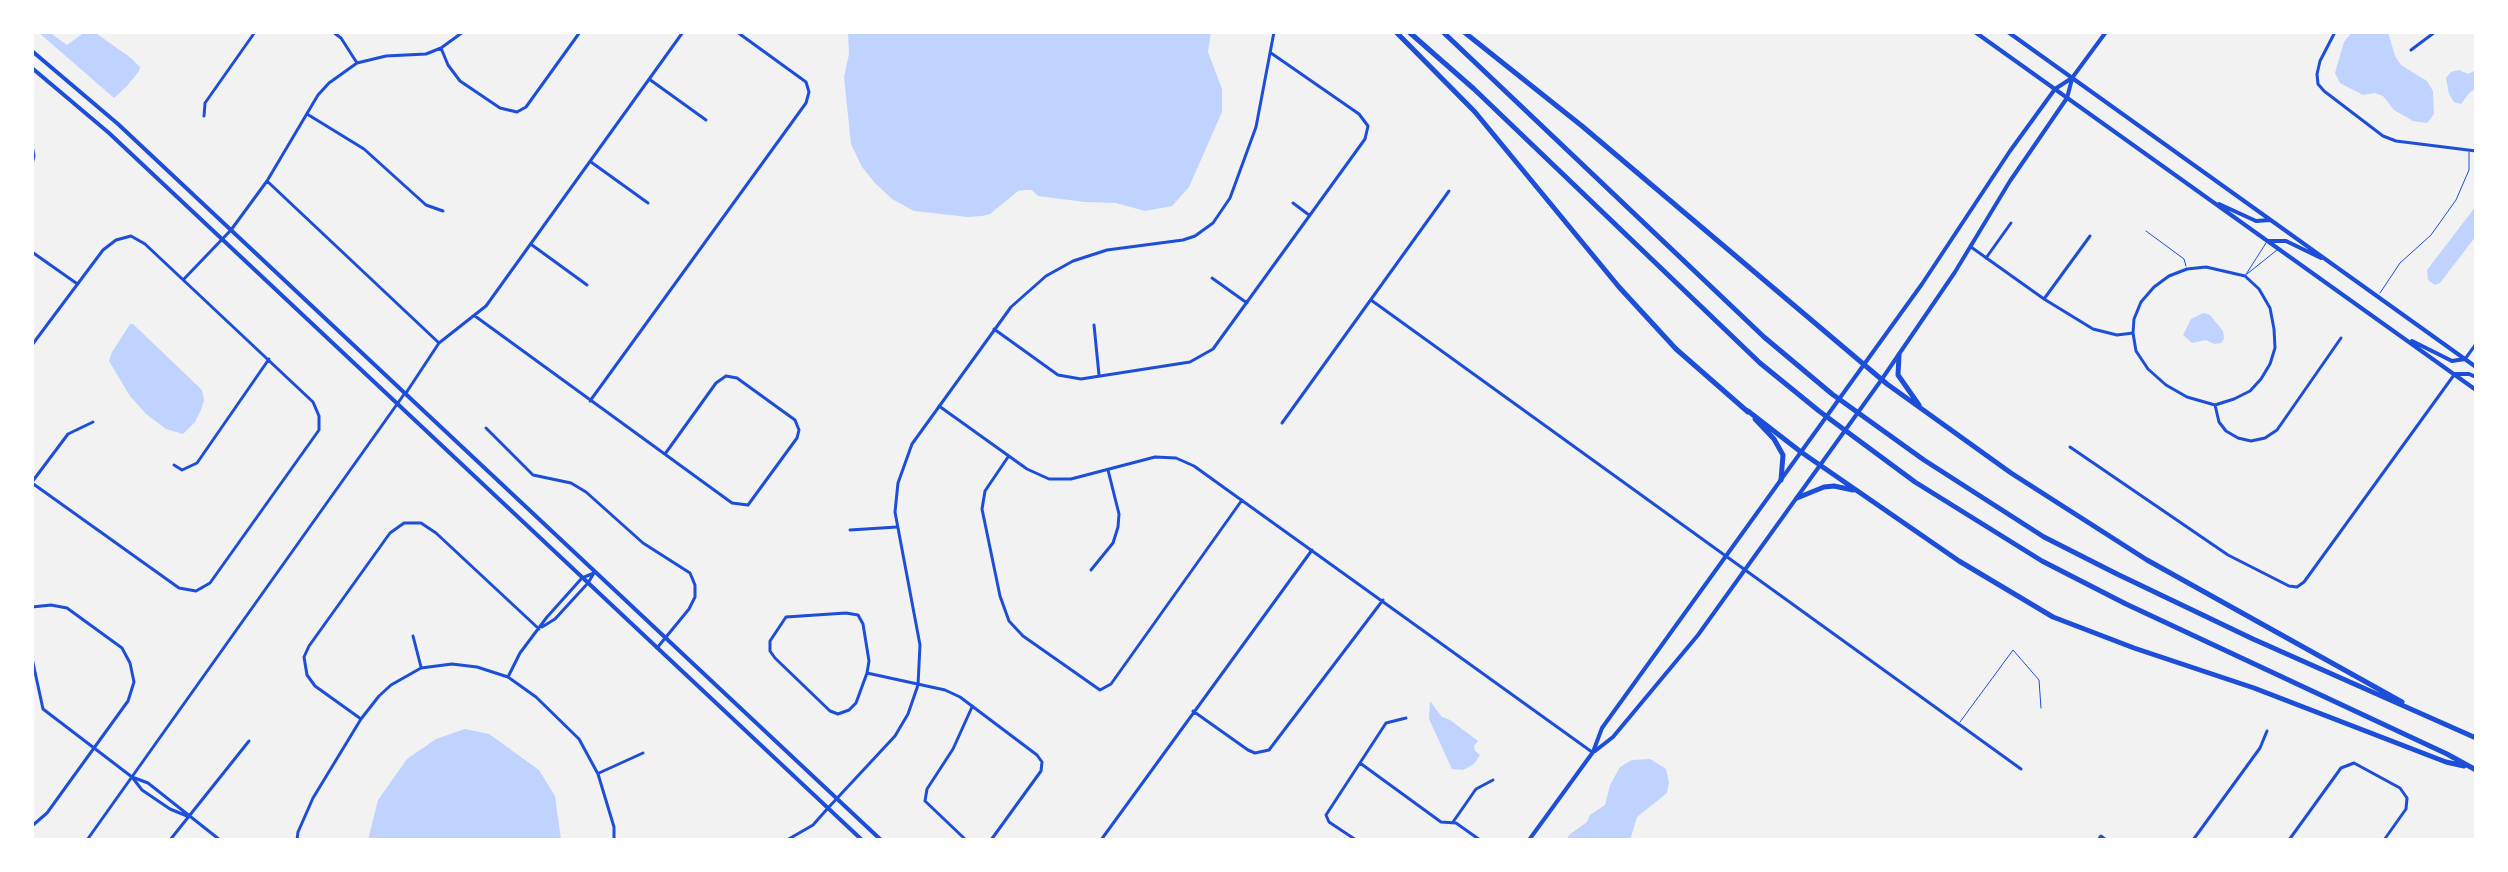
<!DOCTYPE html>
<html>
<head>
<meta charset="utf-8">
<style>
	body { margin:0 }
	#map { position:relative; width:2508px; height:872px; overflow:hidden; background:#f2f2f2; font-family:Roboto,sans-serif }
	canvas { display:block }
	.frame { position:absolute; inset:0; border:34px solid #fff; pointer-events:none }
</style>
</head>
<body>
<div id="map">
<canvas width="2508" height="872"></canvas>
<div class="frame"></div>
</div>
<script>
const ctx = document.querySelector('canvas').getContext('2d');
ctx.lineJoin = 'round';
function fill(path, color) { ctx.fillStyle = color; ctx.fill(path, 'evenodd'); }
const poly = rows => new Path2D(rows.map(r => 'M' + r).join(''));
function trace(path, color, width, dash) { ctx.strokeStyle = color; ctx.lineWidth = width; ctx.lineCap = dash ? 'butt' : 'round'; ctx.setLineDash(dash || []); ctx.stroke(path); }
fill(poly([
	[38,32,49,32,67,45,85,32,97,34,131,58,140,67,139,71,127,86,114,98],
	[848,32,1211,32,1208,52,1222,89,1222,112,1189,187,1172,206,1145,211,1116,203,1085,202,1038,196,1032,190,1024,190,1018,191,990,214,982,216,968,217,914,211,892,199,875,183,862,167,851,144,844,77,849,54],
	[2352,32,2388,32,2395,56,2401,65,2427,81,2433,91,2434,114,2427,123,2413,121,2394,110,2383,96,2375,93,2363,95,2340,83,2335,73,2344,42],
	[2459,70,2468,74,2476,70,2476,89,2470,92,2461,104,2454,102,2449,94,2446,78,2451,72],
	[2476,206,2476,236,2440,283,2435,285,2428,280,2427,270],
	[2203,313,2210,315,2223,331,2224,339,2221,343,2214,344,2206,340,2192,343,2183,335,2191,319],
	[130,324,133,324,202,390,204,400,201,410,195,422,183,434,166,429,146,414,130,396,109,361,112,352],
	[1430,701,1442,717,1450,720,1478,741,1474,746,1475,751,1480,755,1474,764,1463,770,1452,769,1429,719],
	[465,729,489,734,539,770,555,796,561,840,368,840,378,800,407,759,436,739],
	[1650,759,1666,769,1669,782,1667,793,1637,817,1630,840,1567,840,1569,835,1587,822,1590,815,1605,805,1610,785,1620,767,1632,760]
]), '#bfd3fe');
trace(poly([
	[2146,231,2184,259,2186,266],
	[2247,274,2277,250],
	[2245,276,2266,243],
	[2380,293,2400,263,2431,235,2456,200,2469,170,2469,152],
	[1960,722,2013,650,2039,680,2041,708]
]), '#1d4ed8', 1);
trace(poly([
	[333,32,341,38,357,63],
	[2335,32,2320,61,2317,74,2318,84,2324,91,2383,136,2396,141,2476,151],
	[441,48,448,65,460,81,500,108,517,112,526,107,580,32],
	[2411,50,2435,32],
	[649,79,706,120],
	[307,114,364,149,426,205,443,211],
	[204,116,205,103,255,32],
	[32,145,34,156,32,164],
	[591,162,648,203],
	[267,181,439,343],
	[1293,203,1309,215],
	[532,245,587,285],
	[1971,247,2044,299,2093,329,2117,335,2133,333],
	[32,252,76,283],
	[1986,258,2011,223],
	[2206,267,2245,276,2259,289,2270,308,2274,329,2275,348,2270,364,2261,379,2250,391,2234,399,2215,405,2187,397,2166,385,2148,369,2136,351,2133,333,2134,319,2141,302,2154,287,2169,276,2187,269,2206,267],
	[1212,278,1247,303],
	[183,280,231,230,267,181,318,95,329,83,357,63,386,56,426,54,441,48,463,32],
	[2044,299,2090,236],
	[1371,300,2021,769],
	[475,316,732,503,748,505,797,438,799,430,795,420,737,378,726,376,716,383,665,454],
	[1094,325,1099,375],
	[994,329,1058,375,1081,379,1190,362,1213,349,1365,139,1368,126,1359,114,1271,53],
	[32,345,103,250,116,240,131,236,145,244,313,402,319,416,319,430,210,583,196,591,179,588,32,483],
	[2465,359,2476,344],
	[406,393,439,343,486,306,683,32],
	[590,401,806,103,809,92,806,82,737,32],
	[2215,405,2219,422,2226,431,2238,438,2251,441,2265,438,2277,430,2341,338],
	[939,406,1027,469,1049,479,1071,479,1155,457,1176,458,1194,466,1592,752],
	[1282,423,1449,191],
	[486,428,533,475,571,483,586,492,643,543,690,573,695,585,695,597,689,609,657,648],
	[2070,447,2228,555,2289,586,2297,587,2304,582,2454,375],
	[1008,457,985,491,982,509,1000,596,1009,621,1023,636,1100,690,1111,684,1242,500],
	[174,465,182,470,197,463,269,359],
	[32,482,68,434,93,422],
	[850,530,897,527],
	[1091,570,1113,543,1118,527,1119,514,1108,470],
	[32,607,51,605,67,608,122,648,130,663,134,682,128,701,47,813,32,826],
	[846,613,858,615,863,624,869,661,867,673,856,703,849,710,838,714,830,711,775,658,770,651,770,641,786,617,846,613],
	[542,627,555,619,588,583,594,573],
	[413,636,421,667],
	[32,658,43,709,132,777,142,790,170,809,187,816],
	[867,673,945,690,960,697,1037,755,1042,762,1041,771,991,840],
	[508,677,520,653,547,617,582,578,594,573],
	[1193,711,1248,750,1255,753,1269,750,1383,600],
	[361,719,315,686,307,675,304,657,309,646,390,533,404,523,421,523,436,533,539,629],
	[1360,763,1441,822,1456,823,1480,840],
	[599,773,643,753],
	[132,777,148,783,220,840],
	[1453,822,1476,789,1493,780],
	[170,840,249,741],
	[297,840,298,832,313,798,361,719,379,696,391,685,421,668,452,664,477,667,508,677,536,697,579,739,598,774,614,827,614,840],
	[787,840,813,825,828,808],
	[966,840,925,801,927,789,953,749,972,707],
	[1101,840,1312,550],
	[1233,840,1291,840],
	[1356,840,1329,822,1326,815,1386,723,1406,718],
	[2098,840,2101,836,2106,840],
	[2193,840,2260,748,2267,731],
	[2289,840,2341,768,2354,763,2400,788,2407,798,2406,809,2384,840]
]), '#1d4ed8', 3);
trace(poly([
	[828,808,895,736,908,714,918,685,920,645,895,512,898,483,912,444,1011,307,1046,276,1073,261,1107,250,1183,240,1195,236,1213,223,1230,198,1256,127,1274,32],
	[87,840,405,393],
	[2476,840,2476,839]
]), '#1d4ed8', 3);
trace(poly([
	[32,51,118,124,881,840],
	[32,68,109,133,862,840],
	[1595,751,1613,737,1698,635,1882,379,1955,272,2010,181,2067,98,2072,79],
	[1529,840,1593,752,1602,728,1922,284,2010,151,2055,89,2072,78,2106,32]
]), '#1d4ed8', 4);
trace(poly([
	[1975,32,2476,390],
	[2008,32,2476,367],
	[2219,204,2256,221,2270,220],
	[2269,241,2286,241,2321,258],
	[2412,341,2452,361,2465,359],
	[2455,374,2469,374,2476,377]
]), '#1d4ed8', 4);
trace(poly([
	[1396,32,1475,112,1619,287,1676,349,1748,412],
	[1409,32,1474,89,1760,363,1819,411,1915,482,2042,561,2126,604,2447,754,2476,770],
	[1443,32,1764,337,1832,394,1924,460,2044,537,2117,574,2253,639,2476,738],
	[1464,32,1582,126,1887,384,2011,473,2147,560,2402,702],
	[1899,355,1898,375,1919,405],
	[1748,411,1801,452,1959,561,2053,617,2134,648,2254,688,2446,762,2464,766],
	[1755,419,1774,439,1783,455,1781,480],
	[1797,498,1824,487,1834,486,1853,490]
]), '#1d4ed8', 5);
</script>
</body>
</html>
